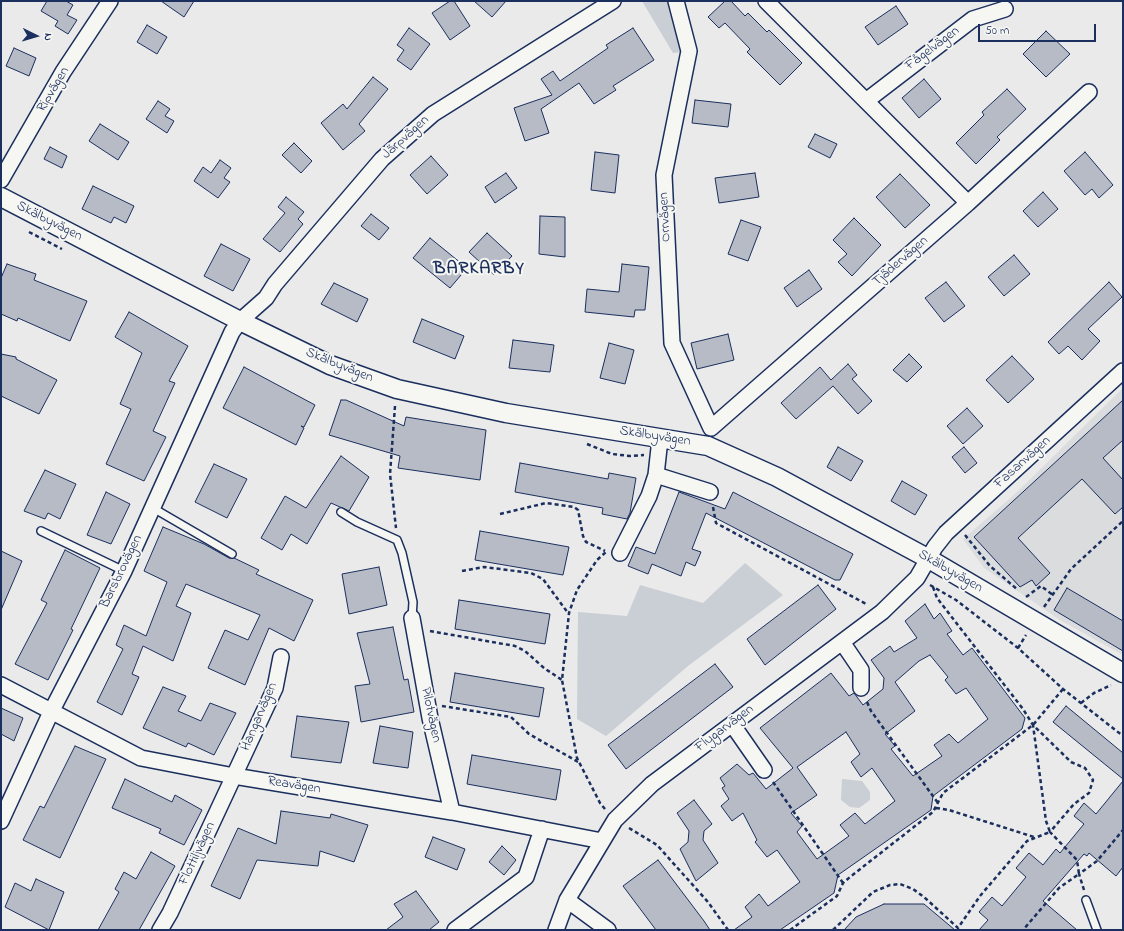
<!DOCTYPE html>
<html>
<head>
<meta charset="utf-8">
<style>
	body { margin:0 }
	#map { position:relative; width:1124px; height:931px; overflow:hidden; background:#e9eae9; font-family:"Indie Flower",sans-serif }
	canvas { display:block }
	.frame { position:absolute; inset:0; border:2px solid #1b2f5e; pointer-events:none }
	.north { position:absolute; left:16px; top:16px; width:40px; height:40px; -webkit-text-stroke:3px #f6f6f2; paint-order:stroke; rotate:95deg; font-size:11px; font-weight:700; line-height:16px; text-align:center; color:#1b2f5e }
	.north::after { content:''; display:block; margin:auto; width:14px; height:18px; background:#1b2f5e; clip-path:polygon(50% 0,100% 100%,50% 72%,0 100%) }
	.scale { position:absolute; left:978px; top:24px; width:118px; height:18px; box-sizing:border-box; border:2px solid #1b2f5e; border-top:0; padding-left:5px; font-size:12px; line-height:14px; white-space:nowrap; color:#1b2f5e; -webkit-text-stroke:3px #f6f6f2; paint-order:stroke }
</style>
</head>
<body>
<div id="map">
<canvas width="1124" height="931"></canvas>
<div class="frame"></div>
<div class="north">N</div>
<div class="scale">50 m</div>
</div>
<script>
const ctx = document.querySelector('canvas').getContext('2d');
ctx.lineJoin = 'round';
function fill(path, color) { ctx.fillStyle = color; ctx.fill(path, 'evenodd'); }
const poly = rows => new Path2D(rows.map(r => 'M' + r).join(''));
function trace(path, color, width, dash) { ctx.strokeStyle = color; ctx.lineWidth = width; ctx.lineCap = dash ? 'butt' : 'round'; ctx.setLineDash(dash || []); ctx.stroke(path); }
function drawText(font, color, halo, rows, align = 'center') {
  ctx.font = font + ' "Indie Flower",sans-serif'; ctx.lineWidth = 4; ctx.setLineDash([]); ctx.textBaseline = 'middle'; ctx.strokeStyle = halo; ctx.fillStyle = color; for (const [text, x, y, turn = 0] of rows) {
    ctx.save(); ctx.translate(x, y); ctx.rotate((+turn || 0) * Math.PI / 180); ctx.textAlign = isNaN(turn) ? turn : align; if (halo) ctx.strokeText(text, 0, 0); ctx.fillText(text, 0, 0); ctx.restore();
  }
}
fill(poly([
	[1123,388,1123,655,1060,620,984,568,963,539,1015,494]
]), '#dadcde');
fill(poly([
	[642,1,670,1,681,52,673,53],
	[745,563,783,595,688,666,606,736,577,719,578,612,627,616,640,585,703,603],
	[842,779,862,781,870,792,870,800,859,808,850,807,841,800]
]), '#caced5');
const building = poly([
	[47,1,66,1,73,5,67,15,77,20,68,34,55,26,58,21,41,11,47,1],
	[161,1,194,1,184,17,161,1],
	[450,1,454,1,470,26,450,40,432,13,450,1],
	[474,1,506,1,492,17,474,1],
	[725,1,731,1,745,16,748,13,767,32,769,30,802,63,780,85,747,52,750,49,725,23,719,28,708,17,725,1],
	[896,6,908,24,878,45,865,27,896,6],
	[147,25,167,37,157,54,137,42,147,25],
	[409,28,430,44,411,70,397,60,404,50,397,45,409,28],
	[633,28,654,60,613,86,616,90,594,104,579,83,541,109,549,133,525,141,514,108,552,95,541,79,553,71,560,81,608,48,606,45,633,28],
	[1046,31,1070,54,1046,77,1023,54,1046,31],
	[14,48,36,58,29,76,6,66,14,48],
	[373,77,388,89,359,124,365,131,343,150,321,123,343,104,347,109,373,77],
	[924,79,941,99,919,118,902,98,924,79],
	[1007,89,1026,109,997,137,1000,140,976,164,956,143,984,115,982,112,1007,89],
	[695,100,731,104,728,127,692,123,695,100],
	[158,101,170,109,165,116,174,121,167,133,146,119,158,101],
	[100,124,129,142,118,160,89,141,100,124],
	[815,134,837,144,830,158,808,147,815,134],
	[294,143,312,161,301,173,282,155,294,143],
	[50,147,67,156,62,168,44,159,50,147],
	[595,152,619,155,615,193,591,190,595,152],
	[1085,152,1113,185,1099,198,1092,189,1085,195,1064,171,1085,152],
	[431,156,448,175,427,194,410,175,431,156],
	[220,160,231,168,224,178,230,182,218,198,194,181,203,167,211,173,220,160],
	[506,173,517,188,495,203,485,187,506,173],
	[755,173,759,197,719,203,715,178,755,173],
	[900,174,930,205,905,228,876,197,900,174],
	[93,186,134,206,126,223,114,217,111,223,82,209,93,186],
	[1043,192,1058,209,1038,227,1023,211,1043,192],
	[286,197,304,212,298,219,303,224,280,252,263,239,285,213,278,207,286,197],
	[371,214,389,228,379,240,361,226,371,214],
	[540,216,565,217,565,257,539,254,540,216],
	[854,218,881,245,852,276,838,262,847,254,833,240,854,218],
	[741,220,761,227,748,261,728,254,741,220],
	[487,233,512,256,494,275,469,252,487,233],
	[430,238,467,268,450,288,413,258,430,238],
	[221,244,250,259,233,291,204,276,221,244],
	[1014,255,1030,274,1004,296,988,277,1014,255],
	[7,264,36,274,34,280,87,301,70,341,18,318,17,321,1,314,1,278,7,264],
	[622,264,649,267,645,310,635,310,634,317,585,312,587,289,619,292,622,264],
	[809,270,822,289,797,307,784,288,809,270],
	[946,282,965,306,944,322,925,298,946,282],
	[1109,282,1122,297,1088,329,1100,341,1082,360,1068,346,1059,354,1048,342,1109,282],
	[334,283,368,299,357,322,321,304,334,283],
	[129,312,188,346,169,381,175,383,153,431,166,437,144,481,106,464,131,409,120,404,142,353,115,337,129,312],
	[422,319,464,336,455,359,413,342,422,319],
	[728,334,734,360,697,369,691,343,728,334],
	[513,340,554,345,550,372,509,368,513,340],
	[609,343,634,350,625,384,600,378,609,343],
	[1,354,16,357,16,359,57,380,39,414,1,396,1,354],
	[909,354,922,367,907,382,893,370,909,354],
	[1012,356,1034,379,1008,403,986,380,1012,356],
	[848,364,857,375,852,379,872,401,858,414,833,386,796,419,781,403,820,367,831,380,848,364],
	[244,367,315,405,304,427,301,426,304,428,296,445,223,408,244,367],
	[341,400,346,400,404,426,406,417,486,430,480,480,398,468,400,456,329,435,341,400],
	[1123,400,1123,440,1103,458,1123,480,1123,507,1115,514,1082,479,1018,538,1050,573,1036,586,1032,580,1020,587,974,537,1123,400],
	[967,408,983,426,963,444,947,426,967,408],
	[838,447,863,461,851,481,827,467,838,447],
	[964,447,977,463,965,473,952,457,964,447],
	[341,456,369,477,349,511,331,503,307,544,291,534,282,550,261,538,285,496,306,508,341,456],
	[520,463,608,479,609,473,636,478,630,513,627,519,602,514,603,508,515,492,520,463],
	[214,464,247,479,227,518,195,502,214,464],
	[45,470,76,484,60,519,48,513,45,519,24,511,45,470],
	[902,481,927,495,915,515,891,501,902,481],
	[106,492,130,504,111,544,87,535,106,492],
	[679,492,725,509,733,492,853,554,840,580,835,580,706,513,692,549,701,552,695,566,686,562,681,576,652,564,648,574,628,566,636,547,655,554,679,492],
	[163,527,204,544,229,558,234,558,259,570,256,574,313,600,294,641,269,628,245,685,208,668,225,630,248,640,260,615,186,584,176,606,191,613,173,661,143,646,132,674,139,677,122,715,97,702,123,649,116,645,124,625,146,636,167,582,144,571,163,527],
	[480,531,569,547,563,575,475,560,480,531],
	[65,550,100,568,71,629,73,630,48,680,15,664,47,603,41,600,65,550],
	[1,551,22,561,1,610,1,551],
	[379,567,387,605,349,614,342,574,379,567],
	[818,585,836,609,765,665,747,639,818,585],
	[1067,588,1123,621,1123,651,1054,610,1067,588],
	[459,600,550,614,545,644,455,629,459,600],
	[925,604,934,619,940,613,952,631,947,634,963,655,972,648,1025,718,1022,729,933,796,931,810,838,875,834,893,780,930,734,930,752,917,745,907,759,894,768,906,800,882,777,850,767,857,755,842,757,840,743,813,732,821,721,806,729,799,722,788,725,786,720,778,737,764,749,775,753,773,766,789,793,768,760,728,831,673,849,696,854,693,863,705,883,689,884,678,871,660,890,646,894,652,917,638,905,621,925,604],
	[930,655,948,677,945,680,956,694,966,688,988,719,958,743,949,734,934,745,942,756,913,776,891,749,895,746,885,734,915,711,895,682,919,661,930,655],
	[846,732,860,754,851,762,861,777,872,768,895,801,865,824,855,813,840,825,849,836,817,859,797,832,802,826,791,813,817,795,797,767,846,732],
	[393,627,404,680,408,679,414,712,361,722,355,686,370,684,357,633,393,627],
	[715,664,733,687,626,769,608,745,715,664],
	[455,673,544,688,539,717,450,702,455,673],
	[163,687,186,696,178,711,201,721,210,703,236,713,214,755,188,743,186,747,143,728,163,687],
	[1066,706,1123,753,1123,779,1053,722,1066,706],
	[1,708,23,718,14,741,1,734,1,708],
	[297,716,349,722,341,763,291,757,297,716],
	[380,726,413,732,408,768,373,763,380,726],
	[75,746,106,759,60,858,23,840,40,806,44,808,75,746],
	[472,755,561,770,556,800,467,784,472,755],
	[125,779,172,802,175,795,202,810,184,845,159,833,161,829,112,808,125,779],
	[1123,781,1123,867,1116,876,1089,853,1087,856,1084,854,1043,901,1077,930,979,930,988,920,979,912,992,897,1002,906,1026,877,1016,868,1029,853,1043,865,1056,849,1060,853,1084,824,1074,816,1084,803,1096,814,1123,781],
	[694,800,712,824,704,831,703,840,718,863,696,881,680,849,688,842,689,831,677,813,694,800],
	[281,811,330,818,331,814,368,825,354,862,320,851,318,866,257,860,240,899,211,886,238,828,276,844,281,811],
	[433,837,465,849,457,870,425,857,433,837],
	[502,846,516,860,504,875,489,862,502,846],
	[151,852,175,866,139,930,98,930,119,892,115,889,124,872,136,879,151,852],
	[658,860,704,921,710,930,656,930,623,886,658,860],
	[36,879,64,892,49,930,5,907,15,883,31,891,36,879],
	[416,891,439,922,429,930,386,930,403,917,394,904,416,891],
	[884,904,924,904,955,930,844,930,856,917,884,904]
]);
fill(building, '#b6bbc6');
trace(building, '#1b2f5e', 1);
const service = poly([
	[153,508,232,554],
	[341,512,357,522,397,540,402,553,413,602,412,618],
	[41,531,124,571],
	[1086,900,1097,930]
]);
const minor = poly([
	[676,1,689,51,664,175,672,343,711,428],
	[766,1,968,203],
	[866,101,973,19,1005,9],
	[1,180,63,72,110,1],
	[711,428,968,203,1089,92],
	[656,475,710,492],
	[620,553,649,496,656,475,660,439],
	[412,618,430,718,452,812],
	[842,642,861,670,861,688],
	[1,685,141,758,234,776,452,812,602,841],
	[732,724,764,770],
	[1,821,51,712,124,571,232,332,240,321,266,298,275,284,382,159,433,114,613,1],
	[567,900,608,930],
	[160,930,170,913,275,688,281,657],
	[455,930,526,877,542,829],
	[556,930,567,900,615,820,652,784,882,612,917,578,935,547,946,533,1123,371]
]);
const tertiary = poly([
	[1,197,240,321,330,365,397,389,506,413,708,446,777,477,929,559,1123,673]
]);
trace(service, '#1b2f5e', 10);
trace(minor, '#1b2f5e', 18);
trace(tertiary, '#1b2f5e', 21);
trace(poly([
	[29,232,62,249],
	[395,406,390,474,396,528],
	[587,444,612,454,630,456,644,455],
	[713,507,716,523,868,605],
	[500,514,546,503,574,507,578,510,583,536,586,542,605,551],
	[965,535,990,566,1018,590],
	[462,571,484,567,531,573,543,579,568,613],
	[930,585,956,600,1018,648,1063,689,1123,736],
	[933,587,937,598,1023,709,1033,725,1071,762,1085,768,1093,780,1089,793,1074,804,1050,832,1077,860,1079,874,1059,888,1023,930],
	[1026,597,1041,586,1053,595],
	[1044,607,1071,569,1123,521],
	[430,631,515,646,525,651,544,668,562,680],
	[1018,648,1026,635],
	[867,702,871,711,938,803],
	[1081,703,1094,693,1111,685],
	[442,706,511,717,529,734,580,763],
	[773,782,843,883],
	[936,808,949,810,1034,837],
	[605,809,600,803,577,758,562,680,569,613,577,590,597,560,606,552],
	[629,828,657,845,708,902,728,930],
	[1084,890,1079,874,1097,861,1123,830],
	[790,930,837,896,843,883,850,877,933,812,943,793,1033,725,1063,689],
	[833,930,873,892,890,885,900,884,913,889,924,897,958,928,980,896,1027,841,1050,832,1046,821,1033,725]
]), '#1b2f5e', 2.5, [4, 3]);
trace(service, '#f6f6f2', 7);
trace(minor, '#f6f6f2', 15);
trace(tertiary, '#f6f6f2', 18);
drawText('14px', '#1b2f5e', '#f6f6f2', [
	["Fågelvägen",933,49,-37],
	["Ripvägen",54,90,-59],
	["Järpvägen",406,138,-42],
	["Orrvägen",666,217,-93],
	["Skälbyvägen",49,222,27],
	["Tjädervägen",901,262,-41],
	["Skälbyvägen",339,366,22],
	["Skälbyvägen",655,437,9],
	["Fasanvägen",1023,463,-42],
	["Barsbrovägen",122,572,-64],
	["Skälbyvägen",950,572,30],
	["Pilotvägen",430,715,78],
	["Hangarvägen",260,717,-67],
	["Flygarvägen",725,729,-37],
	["Reavägen",294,786,9],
	["Flottiljvägen",198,854,-65]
]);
ctx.letterSpacing = '1px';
drawText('bold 18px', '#1b2f5e', '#f6f6f2', [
	["BARKARBY",479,270]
]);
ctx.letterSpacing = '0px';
</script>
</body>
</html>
